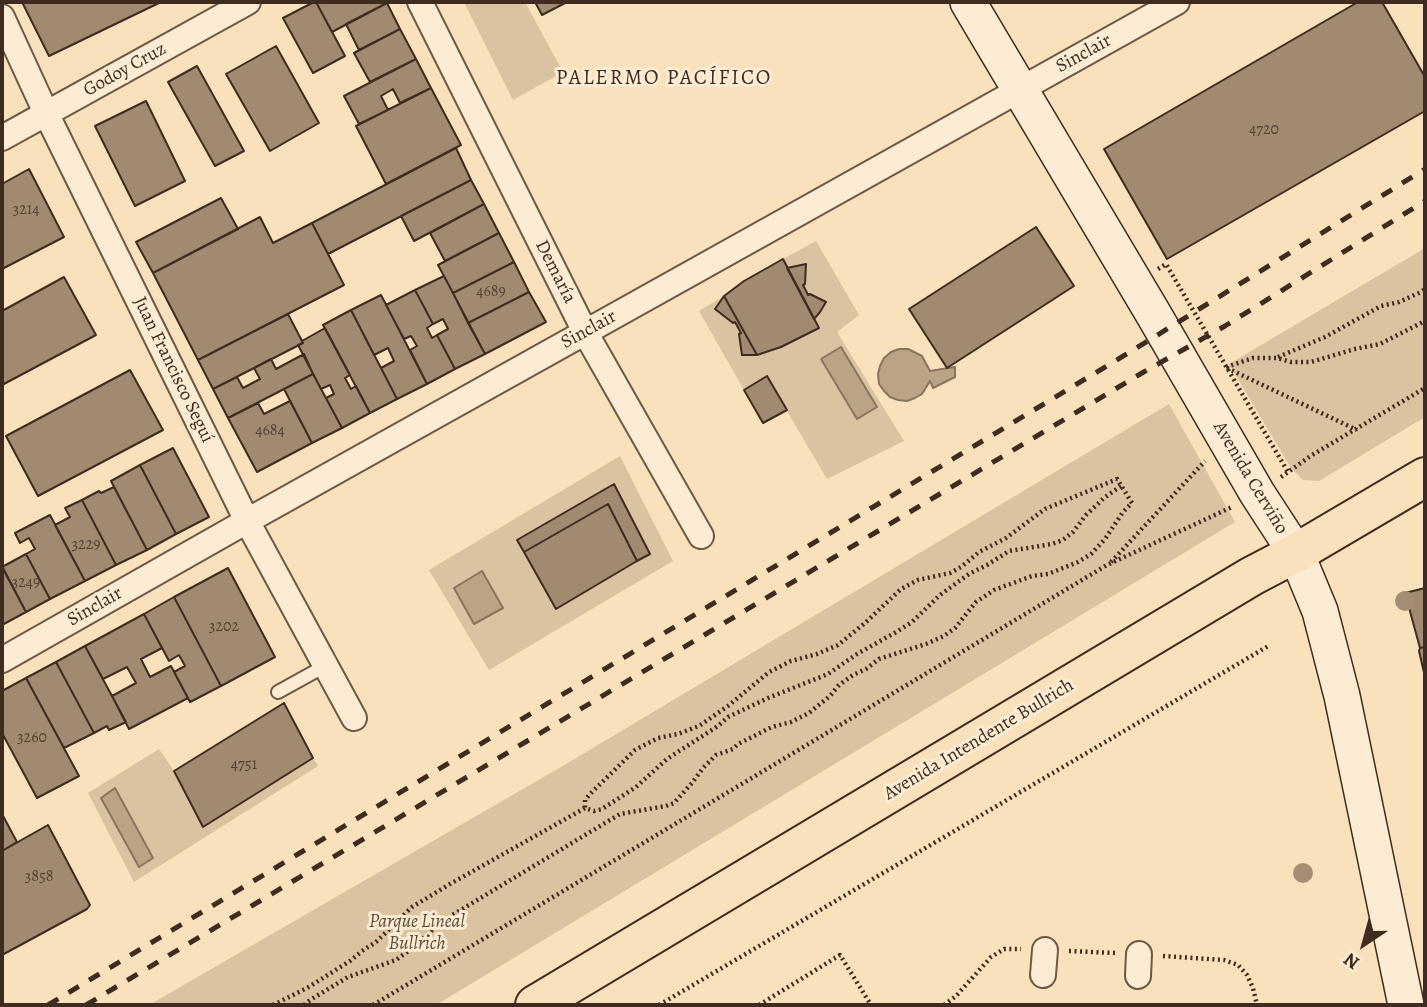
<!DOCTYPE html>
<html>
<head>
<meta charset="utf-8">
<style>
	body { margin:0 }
	#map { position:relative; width:1427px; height:1007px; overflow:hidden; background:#f9e2bb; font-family:Alegreya,serif }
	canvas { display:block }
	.frame { position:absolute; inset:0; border:4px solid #3f2b1f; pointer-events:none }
	.north { position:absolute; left:1329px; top:909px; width:70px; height:70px; -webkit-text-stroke:5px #fbecd3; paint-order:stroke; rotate:216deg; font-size:19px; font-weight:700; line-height:28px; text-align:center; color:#3f2b1f }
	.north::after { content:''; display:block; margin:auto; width:24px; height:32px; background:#3f2b1f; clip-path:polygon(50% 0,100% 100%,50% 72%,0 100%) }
</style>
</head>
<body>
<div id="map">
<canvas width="1427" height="1007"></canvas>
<div class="frame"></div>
<div class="north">N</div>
</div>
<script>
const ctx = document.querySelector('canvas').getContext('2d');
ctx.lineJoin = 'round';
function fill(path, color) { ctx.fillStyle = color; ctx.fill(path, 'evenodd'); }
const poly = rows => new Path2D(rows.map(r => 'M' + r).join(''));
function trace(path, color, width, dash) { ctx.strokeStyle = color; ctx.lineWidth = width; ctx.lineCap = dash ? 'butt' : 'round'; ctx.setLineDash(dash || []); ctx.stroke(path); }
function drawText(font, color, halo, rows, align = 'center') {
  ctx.font = font + ' Alegreya,serif'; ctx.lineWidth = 6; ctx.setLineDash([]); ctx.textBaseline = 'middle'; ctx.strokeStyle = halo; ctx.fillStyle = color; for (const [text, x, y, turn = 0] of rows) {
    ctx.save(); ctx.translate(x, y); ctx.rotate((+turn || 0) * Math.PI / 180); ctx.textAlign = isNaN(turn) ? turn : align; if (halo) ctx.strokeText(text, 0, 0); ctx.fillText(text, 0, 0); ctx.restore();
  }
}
fill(poly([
	[464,2,525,2,563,72,513,100],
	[816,241,859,315,837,332,904,441,827,479,767,377,744,390,699,311,724,296,716,309,735,322,741,333,739,334,742,355,757,355,770,352,819,328,814,319,820,312,825,302,811,294,808,295,803,285,805,283,806,265,787,268,783,259],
	[1425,248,1425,417,1319,481,1303,480,1291,468,1229,364],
	[1169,404,1235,522,436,1005,149,1005,561,767],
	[620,456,673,561,489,670,429,570],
	[614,484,650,554,557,609,517,539],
	[159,749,174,771,203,826,313,758,318,766,134,882,88,793]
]), '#d9c3a0');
const water = poly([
	[841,347,877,407,857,419,821,359,841,347],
	[899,349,908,349,922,356,930,371,955,367,955,377,933,388,930,381,922,394,915,398,907,401,898,400,890,397,884,391,879,384,878,374,880,366,884,358,891,352,899,349],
	[482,571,503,608,474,624,454,588,482,571],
	[115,788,153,858,139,867,101,798,115,788]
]);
fill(water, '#baa486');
trace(water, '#89745d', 2);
const building = poly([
	[22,2,161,2,49,56,22,2],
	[314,2,316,2,345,56,313,73,283,18,314,2],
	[316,2,386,2,387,3,332,32,316,2],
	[535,2,567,2,542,15,535,2],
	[1358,2,1382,2,1425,77,1425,111,1167,259,1104,149,1358,2],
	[387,3,400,29,359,50,346,24,387,3],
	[400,29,416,59,370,82,354,53,400,29],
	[276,46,319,123,270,151,226,74,276,46],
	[416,59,431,88,400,103,393,89,381,96,388,110,359,124,344,96,416,59],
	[197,66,244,151,215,166,168,82,197,66],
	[431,88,461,145,386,184,356,126,431,88],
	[146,101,185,181,135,206,95,126,146,101],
	[456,148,471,180,328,254,312,223,456,148],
	[29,169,64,237,2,269,2,184,29,169],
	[471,180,484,204,414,241,401,216,471,180],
	[221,198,238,229,153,273,136,242,221,198],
	[484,204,499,233,445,261,430,233,484,204],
	[260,217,273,243,312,223,344,285,198,360,153,273,260,217],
	[1036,227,1074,286,947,368,909,309,1036,227],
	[499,233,514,262,453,293,438,265,499,233],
	[783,259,819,328,781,347,757,355,724,296,744,281,783,259],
	[514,262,529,292,468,323,453,293,514,262],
	[806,264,805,284,803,285,808,295,810,294,826,302,820,312,814,319,787,268,806,264],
	[444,276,485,354,455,369,437,335,448,329,443,319,433,324,415,290,444,276],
	[64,277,96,335,2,385,2,311,64,277],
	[415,290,433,324,427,328,432,338,437,335,455,369,427,384,410,350,417,346,411,336,404,339,386,305,415,290],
	[529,292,546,322,485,354,468,323,529,292],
	[381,295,427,384,397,399,381,368,394,361,388,348,374,355,351,310,381,295],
	[724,296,757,355,742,355,739,334,741,333,735,322,733,323,715,309,724,296],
	[351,310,397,399,370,413,323,325,351,310],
	[288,314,303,343,213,389,198,360,288,314],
	[325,328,350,375,345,378,351,389,356,386,370,413,342,428,326,398,334,394,330,385,321,389,298,345,303,343,302,341,325,328],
	[304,354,313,374,228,418,213,389,237,377,243,388,260,379,254,368,271,359,276,369,304,354],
	[130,370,163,430,38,496,6,436,130,370],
	[313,374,342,428,312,443,284,389,313,374],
	[767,376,787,410,763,423,744,390,767,376],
	[290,401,312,443,257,472,228,418,258,403,264,414,290,401],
	[173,448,209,517,176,534,140,465,173,448],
	[140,465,176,534,147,550,111,481,140,465],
	[614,484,650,554,637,561,608,504,524,552,517,540,614,484],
	[114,487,147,550,116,565,82,500,99,491,101,493,114,487],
	[82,500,116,565,85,581,55,525,70,517,65,508,82,500],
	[608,504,637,561,556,609,524,552,608,504],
	[50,515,85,581,50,599,26,554,35,549,29,538,20,543,15,533,50,515],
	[26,554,50,599,26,612,2,567,26,554],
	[2,566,26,612,2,625,2,566],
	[228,568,275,657,221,686,174,597,228,568],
	[1425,588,1425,647,1420,648,1405,593,1425,588],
	[174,597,221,686,190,702,174,672,185,666,179,655,169,661,144,614,174,597],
	[144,614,162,648,141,659,150,677,171,666,188,698,129,729,112,696,136,683,127,667,103,679,85,646,144,614],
	[85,646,126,722,109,730,107,726,94,733,56,662,85,646],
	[1425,647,1425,677,1419,651,1420,648,1425,647],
	[56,662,94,733,64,748,26,678,56,662],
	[26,678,79,776,37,798,2,733,2,691,26,678],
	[284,703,313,758,203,827,174,771,284,703],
	[2,814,17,842,2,851,2,814],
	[48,825,90,905,87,909,2,955,2,851,48,825]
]);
fill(building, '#a08a70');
trace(building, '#3f2b1f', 2);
const lane = poly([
	[278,692,325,666]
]);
const street = poly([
	[420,2,585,332,701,536],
	[2,17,46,113,247,521,354,718],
	[2,138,248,2],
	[2,660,247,521,1177,2],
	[1043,975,1045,950],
	[1138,976,1139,954]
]);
const secondary = poly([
	[968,2,1154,315,1257,493,1296,553,1320,611,1342,696,1406,1005]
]);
const primary = poly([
	[535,1005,1252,576,1296,553,1425,477]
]);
trace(lane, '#6e5946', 16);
trace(street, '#6e5946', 28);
trace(secondary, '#3f2b1f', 38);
trace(primary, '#3f2b1f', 42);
trace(poly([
	[1158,269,1166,264,1288,472],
	[1278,357,1325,337,1381,306,1399,302,1421,292,1425,289],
	[1226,367,1253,358,1277,358,1291,362,1311,362,1355,349,1380,344,1425,321],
	[1227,368,1357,430],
	[1281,477,1312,455,1425,388],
	[1111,562,1205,461],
	[1069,951,1116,953],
	[1163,956,1224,960,1238,965,1247,975,1253,988,1257,1005],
	[273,1005,307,988,350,961,362,951,376,942,412,907,450,884,585,808,594,811,602,809,636,787,667,759,718,726,728,717,768,698,828,674,857,654,898,631,912,622,940,595,969,574,987,565,1009,551,1052,544,1063,540,1073,532,1086,515,1104,498,1121,486],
	[304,1005,310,1000,348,977,396,960,418,944,435,927,454,914,620,814,666,806,674,803,692,783,703,768,716,755,733,749,738,744,772,727,791,722,809,713,830,696,839,685,853,675,866,669,879,659,926,644,944,636,955,628,976,602,994,590,1032,576,1048,574,1078,562,1091,554,1105,539,1123,512,1132,503,1117,479,1045,509,1006,538,979,552,961,567,950,573,918,580,901,589,865,623,838,645,817,654,791,661,769,672,728,706,699,726,678,734,658,738,635,750,590,794,585,800,585,808],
	[373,1005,1107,565,1232,507],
	[659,1005,1270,645],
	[759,1005,840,955,871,1005],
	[944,1005,956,996,991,957,1004,949,1021,949]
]), '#3f2b1f', 4.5, [2, 3.5]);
trace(lane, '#fbecd3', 12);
trace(street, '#fbecd3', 24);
trace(secondary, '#fbecd3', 35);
trace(primary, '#f9e2bb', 38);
trace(poly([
	[48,1005,1130,352,1425,169],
	[86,1005,1142,373,1225,326,1425,201]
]), '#3f2b1f', 5, [12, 12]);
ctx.fillStyle = '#a48e74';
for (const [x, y] of [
	[1405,601],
	[1303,873]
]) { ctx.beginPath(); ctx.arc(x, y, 10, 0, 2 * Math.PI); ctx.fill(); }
drawText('16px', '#574333', null, [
	["4720",1264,130],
	["3214",26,210],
	["4689",491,292],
	["4684",270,431],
	["3229",86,545],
	["3249",26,583],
	["3202",224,627],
	["3260",32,738],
	["4751",244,765],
	["3858",39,877]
]);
drawText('19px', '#3f2b1f', '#fbecd3', [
	["Sinclair",1084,54,-29],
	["Godoy Cruz",125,70,-29],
	["Demaría",555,272,63],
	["Sinclair",589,330,-29],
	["Juan Francisco Seguí",173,370,64],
	["Avenida Cerviño",1250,478,59],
	["Sinclair",95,607,-30],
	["Avenida Intendente Bullrich",979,740,-31]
]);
drawText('italic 19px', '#5e4939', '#fbecd3', [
	["Parque Lineal",417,922],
	["Bullrich",417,944]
]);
ctx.letterSpacing = '2px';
drawText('21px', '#3f2b1f', '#fbecd3', [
	["PALERMO PACÍFICO",664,79]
]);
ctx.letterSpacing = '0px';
</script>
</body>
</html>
